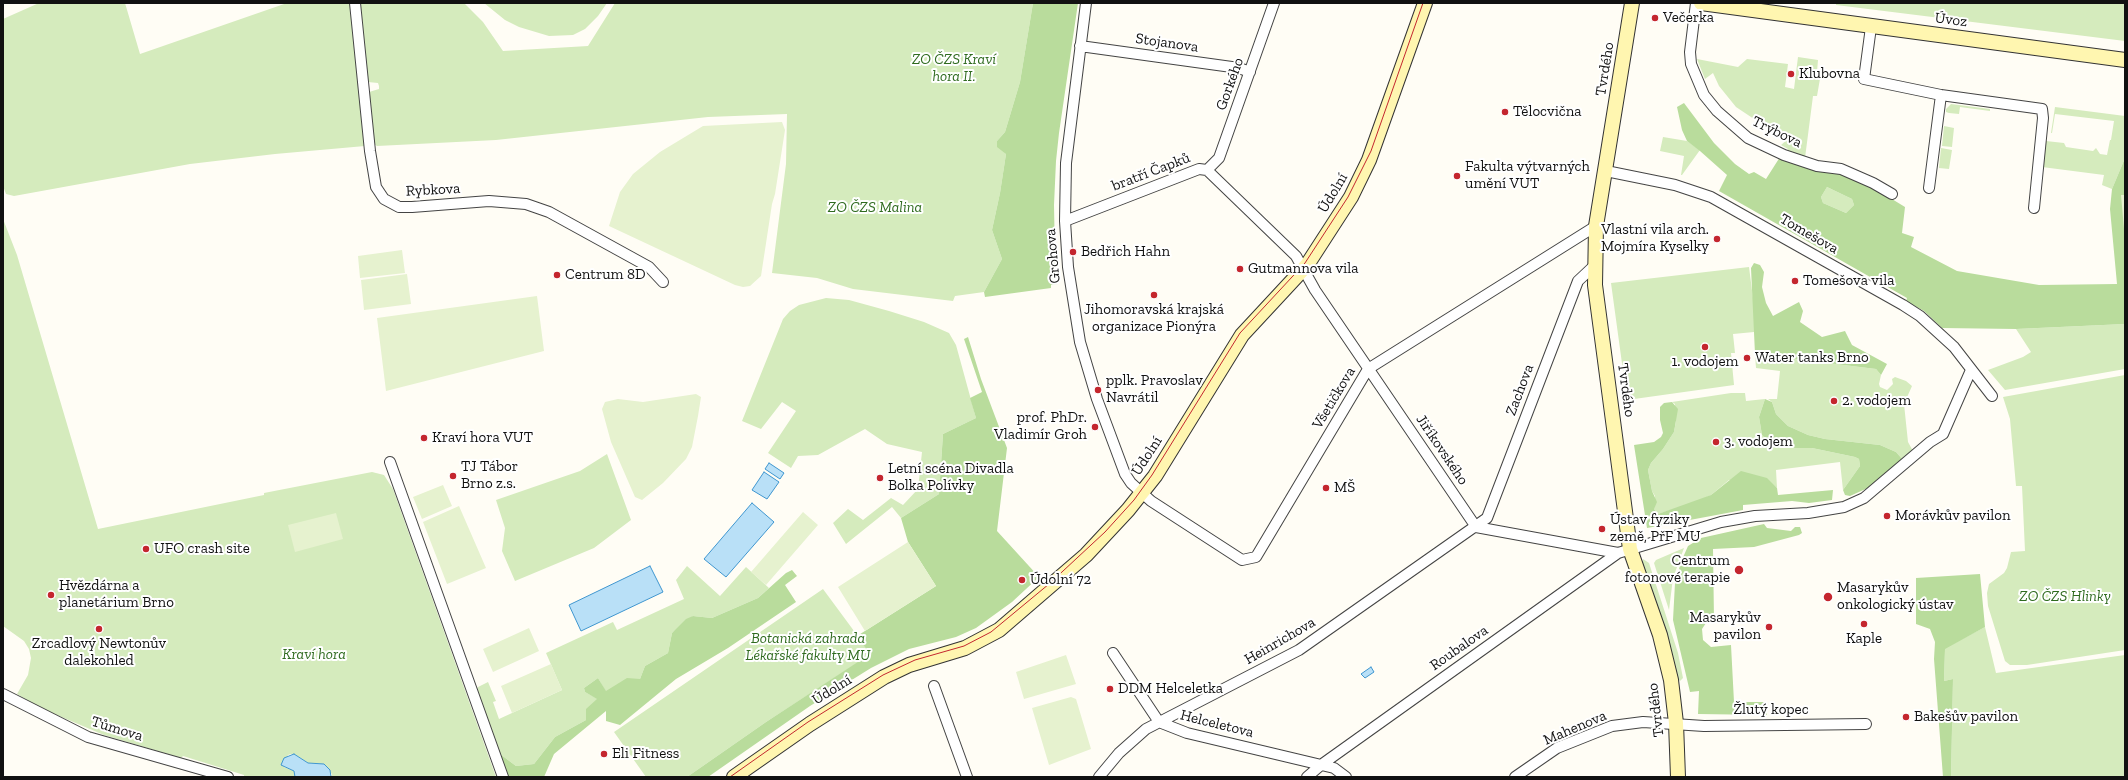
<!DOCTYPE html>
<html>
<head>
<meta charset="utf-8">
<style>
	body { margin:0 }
	#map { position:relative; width:2128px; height:780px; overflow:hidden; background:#fffdf5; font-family:"Zilla Slab",serif }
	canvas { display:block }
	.frame { position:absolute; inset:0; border:4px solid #111; pointer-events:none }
</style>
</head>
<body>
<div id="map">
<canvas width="2128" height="780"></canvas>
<div class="frame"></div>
</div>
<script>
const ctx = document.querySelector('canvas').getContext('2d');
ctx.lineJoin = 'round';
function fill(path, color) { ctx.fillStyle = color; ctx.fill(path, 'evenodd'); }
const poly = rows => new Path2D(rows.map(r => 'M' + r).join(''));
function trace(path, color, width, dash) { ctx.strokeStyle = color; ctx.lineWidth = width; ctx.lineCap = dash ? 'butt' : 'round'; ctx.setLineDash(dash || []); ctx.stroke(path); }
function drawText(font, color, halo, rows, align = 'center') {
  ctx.font = font + ' "Zilla Slab",serif'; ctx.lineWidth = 4; ctx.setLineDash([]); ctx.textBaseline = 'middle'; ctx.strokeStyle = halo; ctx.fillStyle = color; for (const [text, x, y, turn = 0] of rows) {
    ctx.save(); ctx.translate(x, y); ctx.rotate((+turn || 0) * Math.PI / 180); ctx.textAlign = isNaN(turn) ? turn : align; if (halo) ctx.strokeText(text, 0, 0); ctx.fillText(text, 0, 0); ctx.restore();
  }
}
fill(poly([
	[39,3,125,3,140,54,287,3,351,3,365,146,275,154,190,164,14,196,6,194,3,186,3,19],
	[360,3,464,3,483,22,503,51,588,46,615,3,1033,3,1020,82,1005,132,997,141,1006,154,1000,193,992,230,1002,259,984,292,955,296,953,301,853,289,817,278,772,273,786,164,787,114,708,117,496,140,377,146,374,144,369,92,379,89,379,86,378,83,368,82],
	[484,3,607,3,598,16,585,29,573,35,549,36,519,27,505,20],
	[1836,3,2125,3,2125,41,1836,5],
	[1798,57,1818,60,1817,72,1821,73,1817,96,1813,96,1805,158,1786,153,1788,149,1781,145,1788,139,1785,136,1783,137,1781,134,1775,133,1736,107,1719,86,1713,73,1705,79,1697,59,1738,67,1747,59,1788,64,1785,87,1794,89],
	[1951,104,1990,109,1990,111,1960,107,1959,114,1949,113,1946,112,1946,109],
	[2055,107,2125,116,2125,158,2112,189,2102,185,2104,175,2042,167,2044,142,2046,141,2064,143,2066,147,2093,151,2096,148,2100,154,2107,155,2110,140,2111,140,2114,121,2055,114,2052,133,2051,133],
	[1944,126,1954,128,1952,147,1942,146],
	[1663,137,1687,141,1700,150,1682,175,1681,175,1684,156,1660,151],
	[1941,148,1952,150,1949,169,1939,168],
	[1827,187,1852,199,1854,205,1846,213,1823,203,1821,197],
	[3,219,17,255,98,529,264,495,264,493,372,472,384,475,393,489,496,777,331,777,332,774,320,764,308,763,299,757,291,754,288,755,284,767,294,771,295,777,244,777,244,775,183,756,181,758,104,735,38,707,17,694,28,675,31,658,29,649,24,641,3,626],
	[1749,267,1754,306,1754,332,1733,334,1735,353,1731,353,1734,385,1627,400,1611,283],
	[826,298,849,300,889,311,924,322,949,333,956,345,976,418,943,434,939,494,901,518,892,507,846,544,833,523,848,509,863,520,891,498,903,505,918,489,922,452,887,444,865,429,818,455,798,456,791,468,768,453,796,411,782,402,761,429,742,421,783,319,790,311,799,305],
	[2125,324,2125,369,2005,390,1988,370,2023,357,2031,352,2016,329],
	[1755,354,1876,369,1881,375,1879,384,1880,387,1887,390,1893,384,1892,379,1895,377,1906,381,1912,386,1904,404,1908,442,1913,451,1903,460,1896,452,1880,445,1825,439,1808,435,1788,426,1776,414,1772,402,1768,399,1777,399,1780,371,1756,368],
	[2125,375,2125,650,2027,665,2010,665,2005,661,1988,606,1987,593,1989,584,2004,573,2007,568,2011,552,2025,551,2022,486,2016,486,2010,419,2003,397],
	[1731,393,1745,393,1746,401,1765,399,1759,417,1762,435,1778,446,1785,444,1792,448,1812,448,1855,457,1859,459,1860,466,1843,490,1840,462,1776,470,1777,488,1772,484,1729,480,1711,495,1699,501,1658,514,1654,509,1655,496,1652,491,1648,470,1651,463,1663,449,1674,432,1676,421,1675,404,1672,402],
	[607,454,631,520,594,548,515,581,502,551,505,528,496,500,580,471],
	[1684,548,1673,578,1669,610,1654,563,1656,560],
	[1643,559,1649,563,1678,653,1683,678,1680,681,1675,676,1642,566],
	[687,566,720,596,746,567,769,588,758,598,712,618,693,616,672,633,668,653,645,666,640,679,616,686,606,692,598,678,584,688,585,692,598,699,586,720,555,737,534,764,516,766,500,754,476,690,478,687,488,682,496,701,493,702,499,719,562,690,546,653,613,622,617,630,684,599,676,580],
	[823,589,871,654,766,722,687,777,646,777,614,732],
	[1985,627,1996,673,2125,655,2125,777,1951,777,1953,679,1944,681,1945,648]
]), '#d5ebbd');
fill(poly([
	[1033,3,1078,3,1059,133,1056,161,1054,205,1055,258,1058,284,1051,285,1051,288,985,297,984,292,1002,259,992,230,1000,193,1006,154,997,147,997,141,1005,132,1020,82],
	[1684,103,1714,143,1735,164,1749,174,1754,172,1766,179,1780,157,1840,174,1869,185,1905,207,1902,233,1914,237,1911,247,1957,271,2039,285,2117,284,2110,209,2112,189,2125,158,2125,324,2016,329,1942,328,1924,311,1906,301,1907,298,1719,191,1727,175,1700,151,1687,141,1682,130,1677,107],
	[1827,187,1852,199,1854,205,1846,213,1823,203,1821,197],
	[1754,263,1760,265,1764,272,1762,287,1766,303,1773,316,1799,302,1803,311,1800,322,1822,337,1845,331,1852,345,1887,364,1881,375,1876,369,1755,354,1751,268],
	[968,337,981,379,1007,448,997,531,1039,577,1012,602,976,628,956,637,909,649,871,668,810,706,708,777,687,777,766,722,870,654,857,636,936,586,908,542,901,518,939,494,943,434,976,418,970,398,982,392,964,339],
	[1765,399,1772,402,1776,414,1788,426,1808,435,1825,439,1880,445,1896,452,1903,460,1870,487,1850,496,1845,495,1843,490,1860,466,1859,459,1855,457,1812,448,1791,448,1785,444,1778,446,1772,444,1762,435,1759,417],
	[1672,402,1678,409,1674,432,1663,449,1651,463,1648,470,1652,491,1657,502,1654,509,1658,514,1711,495,1741,471,1767,478,1777,488,1778,495,1833,490,1832,500,1809,503,1792,501,1743,505,1743,510,1647,528,1634,445,1654,442,1661,437,1663,433,1660,420,1660,407,1664,403],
	[1764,524,1767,528,1791,531,1795,527,1800,527,1802,533,1799,535,1754,547,1713,549,1714,620,1706,623,1702,629,1703,640,1711,647,1731,645,1734,702,1767,702,1767,715,1698,714,1699,691,1690,692,1673,620,1675,583,1681,562,1688,546,1701,538],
	[792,570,797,576,785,585,796,602,728,648,676,679,620,725,606,721,606,711,554,754,544,777,508,777,500,754,516,766,534,764,555,737,586,720,586,709,597,699,585,692,584,688,598,678,606,691,627,678,640,679,645,666,668,653,672,633,686,619,693,616,712,618,758,598,786,573],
	[1980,574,1985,627,1945,649,1944,681,1953,679,1951,777,1943,777,1934,659,1935,642,1930,629,1916,624,1916,578]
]), '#b9dc9c');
fill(poly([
	[782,122,785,130,775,194,772,204,761,276,750,286,743,287,735,285,609,226,620,192,633,174,660,152,703,126],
	[2121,195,2125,195,2125,229,2124,229],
	[402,250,405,273,360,278,358,256],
	[407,274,411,304,364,310,361,280],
	[537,296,544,351,386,391,377,318],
	[696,394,701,397,698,416,692,447,686,459,663,483,642,500,635,497,611,442,602,409,605,402,618,399,643,402],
	[443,485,452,506,422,519,413,497],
	[459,506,486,568,447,584,423,522],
	[803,512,818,525,766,585,751,572],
	[336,513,343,539,295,552,288,525],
	[908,542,936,586,865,631,838,587],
	[529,628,539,651,493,672,483,649],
	[1066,655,1076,684,1024,699,1016,672],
	[551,664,562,690,512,713,501,686],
	[1071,697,1076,699,1091,749,1049,765,1032,708]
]), '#e6f2cf');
const water = poly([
	[769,463,784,473,780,479,765,469,769,463],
	[764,472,779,482,767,499,752,490,764,472],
	[752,503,774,522,726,577,704,559,752,503],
	[650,566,663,592,581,631,569,605,650,566],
	[1371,667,1374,672,1365,678,1361,674,1371,667],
	[294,754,308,763,324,764,330,770,331,777,295,777,294,771,281,765,284,758,294,754]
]);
fill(water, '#b9e0f7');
trace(water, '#3f96cf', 1);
const street = poly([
	[355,3,370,151,376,187,384,199,399,207,412,207,489,201,526,204,549,212,649,267,663,282],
	[1086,3,1066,163,1065,221,1068,267,1080,342,1097,399,1125,474,1131,483,1151,501,1242,560,1256,557,1368,369,1596,226],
	[1696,3,1690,52,1691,64,1704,95,1717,111,1748,138,1784,155,1817,166,1841,169,1873,183,1892,194],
	[1871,27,1864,79,1941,95,2042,109,2043,118,2034,208],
	[1080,46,1239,68,1250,72],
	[1207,170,1219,158,1274,3],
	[1606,171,1675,185,1711,197,1903,305,1920,316,1954,347,1992,396],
	[1929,188,1941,95],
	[1065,221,1199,169,1207,170,1296,256,1315,290,1476,527,1618,553],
	[390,462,503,777],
	[1113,653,1159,722,1187,733,1334,768,1346,777],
	[934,686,967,777],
	[3,694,88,737,228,777],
	[1099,777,1119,753,1146,729,1299,650,1487,518,1578,281,1595,265],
	[1307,777,1321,765,1618,553,1721,522,1755,516,1808,513,1844,507,1864,498,1930,442,1943,434,1971,370],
	[1515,777,1557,748,1612,726,1643,722,1704,726,1866,724]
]);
const secondary = poly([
	[1632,3,1596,226,1595,285,1630,549,1660,635,1671,680,1676,723,1678,777],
	[1701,3,2125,60],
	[734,777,810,724,884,677,909,665,965,648,999,630,1086,555,1128,510,1155,476,1242,335,1307,265,1351,197,1369,160,1425,3]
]);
trace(street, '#444', 12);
trace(secondary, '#333', 16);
trace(street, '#fff', 10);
trace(secondary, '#fff6b0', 14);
trace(poly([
	[730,777,808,722,883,675,915,660,964,646,991,632,1049,584,1105,532,1134,500,1152,475,1240,333,1305,263,1348,197,1371,151,1423,3]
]), '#c4262e', 1);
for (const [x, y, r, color] of [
	[1655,18,4,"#c4262e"],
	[1791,74,4,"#c4262e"],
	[1505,112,4,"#c4262e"],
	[1457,176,4,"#c4262e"],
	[1717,239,4,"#c4262e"],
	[1073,252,4,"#c4262e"],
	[1240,269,4,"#c4262e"],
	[557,275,4,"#c4262e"],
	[1795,281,4,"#c4262e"],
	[1154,295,4,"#c4262e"],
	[1705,347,4,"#c4262e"],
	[1747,358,4,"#c4262e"],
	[1098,390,4,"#c4262e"],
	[1834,401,4,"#c4262e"],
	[1095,427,4,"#c4262e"],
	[424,438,4,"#c4262e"],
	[1716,442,4,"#c4262e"],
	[453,476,4,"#c4262e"],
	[880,478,4,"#c4262e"],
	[1326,488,4,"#c4262e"],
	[1887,516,4,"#c4262e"],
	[1602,529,4,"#c4262e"],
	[146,549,4,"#c4262e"],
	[1739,570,5,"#c4262e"],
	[1022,580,4,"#c4262e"],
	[51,595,4,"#c4262e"],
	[1828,597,5,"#c4262e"],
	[1864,624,4,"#c4262e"],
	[1769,627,4,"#c4262e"],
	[99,629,4,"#c4262e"],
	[1110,689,4,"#c4262e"],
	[1906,717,4,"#c4262e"],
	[604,754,4,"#c4262e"]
]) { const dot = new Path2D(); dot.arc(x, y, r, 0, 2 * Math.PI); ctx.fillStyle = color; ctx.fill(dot); trace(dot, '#fff', 1.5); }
drawText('15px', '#111', '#fff', [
	["Večerka",1663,18],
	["Klubovna",1799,74],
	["Tělocvična",1513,112],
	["Fakulta výtvarných",1465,167],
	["umění VUT",1465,184],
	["Vlastní vila arch.",1709,230,"right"],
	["Mojmíra Kyselky",1709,247,"right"],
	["Bedřich Hahn",1081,252],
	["Gutmannova vila",1248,269],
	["Centrum 8D",565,275],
	["Tomešova vila",1803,281],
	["Jihomoravská krajská",1154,310,"center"],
	["organizace Pionýra",1154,327,"center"],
	["Water tanks Brno",1755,358],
	["1. vodojem",1705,362,"center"],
	["pplk. Pravoslav",1106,381],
	["Navrátil",1106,398],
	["2. vodojem",1842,401],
	["prof. PhDr.",1087,418,"right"],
	["Vladimír Groh",1087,435,"right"],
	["Kraví hora VUT",432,438],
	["3. vodojem",1724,442],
	["TJ Tábor",461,467],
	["Brno z.s.",461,484],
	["Letní scéna Divadla",888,469],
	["Bolka Polívky",888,486],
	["MŠ",1334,488],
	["Morávkův pavilon",1895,516],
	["Ústav fyziky",1610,520],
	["země, PřF MU",1610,537],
	["UFO crash site",154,549],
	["Centrum",1730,561,"right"],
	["fotonové terapie",1730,578,"right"],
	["Údolní 72",1030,580],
	["Hvězdárna a",59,586],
	["planetárium Brno",59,603],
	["Masarykův",1837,588],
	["onkologický ústav",1837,605],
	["Masarykův",1761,618,"right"],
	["pavilon",1761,635,"right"],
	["Kaple",1864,639,"center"],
	["Zrcadlový Newtonův",99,644,"center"],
	["dalekohled",99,661,"center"],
	["DDM Helceletka",1118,689],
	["Bakešův pavilon",1914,717],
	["Eli Fitness",612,754]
], 'left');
drawText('15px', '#111', '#fff', [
	["Úvoz",1951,20,7],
	["Stojanova",1167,43,8],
	["Tvrdého",1605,69,-81],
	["Gorkého",1230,84,-70],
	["Trýbova",1777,132,26],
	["bratří Čapků",1151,172,-21],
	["Rybkova",433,190,-3],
	["Údolní",1333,193,-59],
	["Tomešova",1809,234,30],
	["Grohova",1053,256,-95],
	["Zachova",1520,390,-69],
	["Tvrdého",1626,390,82],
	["Všetičkova",1334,398,-59],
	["Jiříkovského",1442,450,56],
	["Údolní",1147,456,-57],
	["Heinrichova",1280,641,-30],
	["Roubalova",1459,648,-35],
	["Údolní",832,690,-32],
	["Tvrdého",1656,710,-97],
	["Žlutý kopec",1771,710],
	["Helceletova",1217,724,14],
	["Mahenova",1575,728,-23],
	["Tůmova",117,729,17]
]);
drawText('italic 15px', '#2f6b1f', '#fff', [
	["ZO ČZS Kraví",954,60],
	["hora II.",954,77],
	["ZO ČZS Malina",875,208],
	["ZO ČZS Hlinky",2065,597],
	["Botanická zahrada",808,639],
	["Lékařské fakulty MU",808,656],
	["Kraví hora",314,655]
]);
</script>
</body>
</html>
